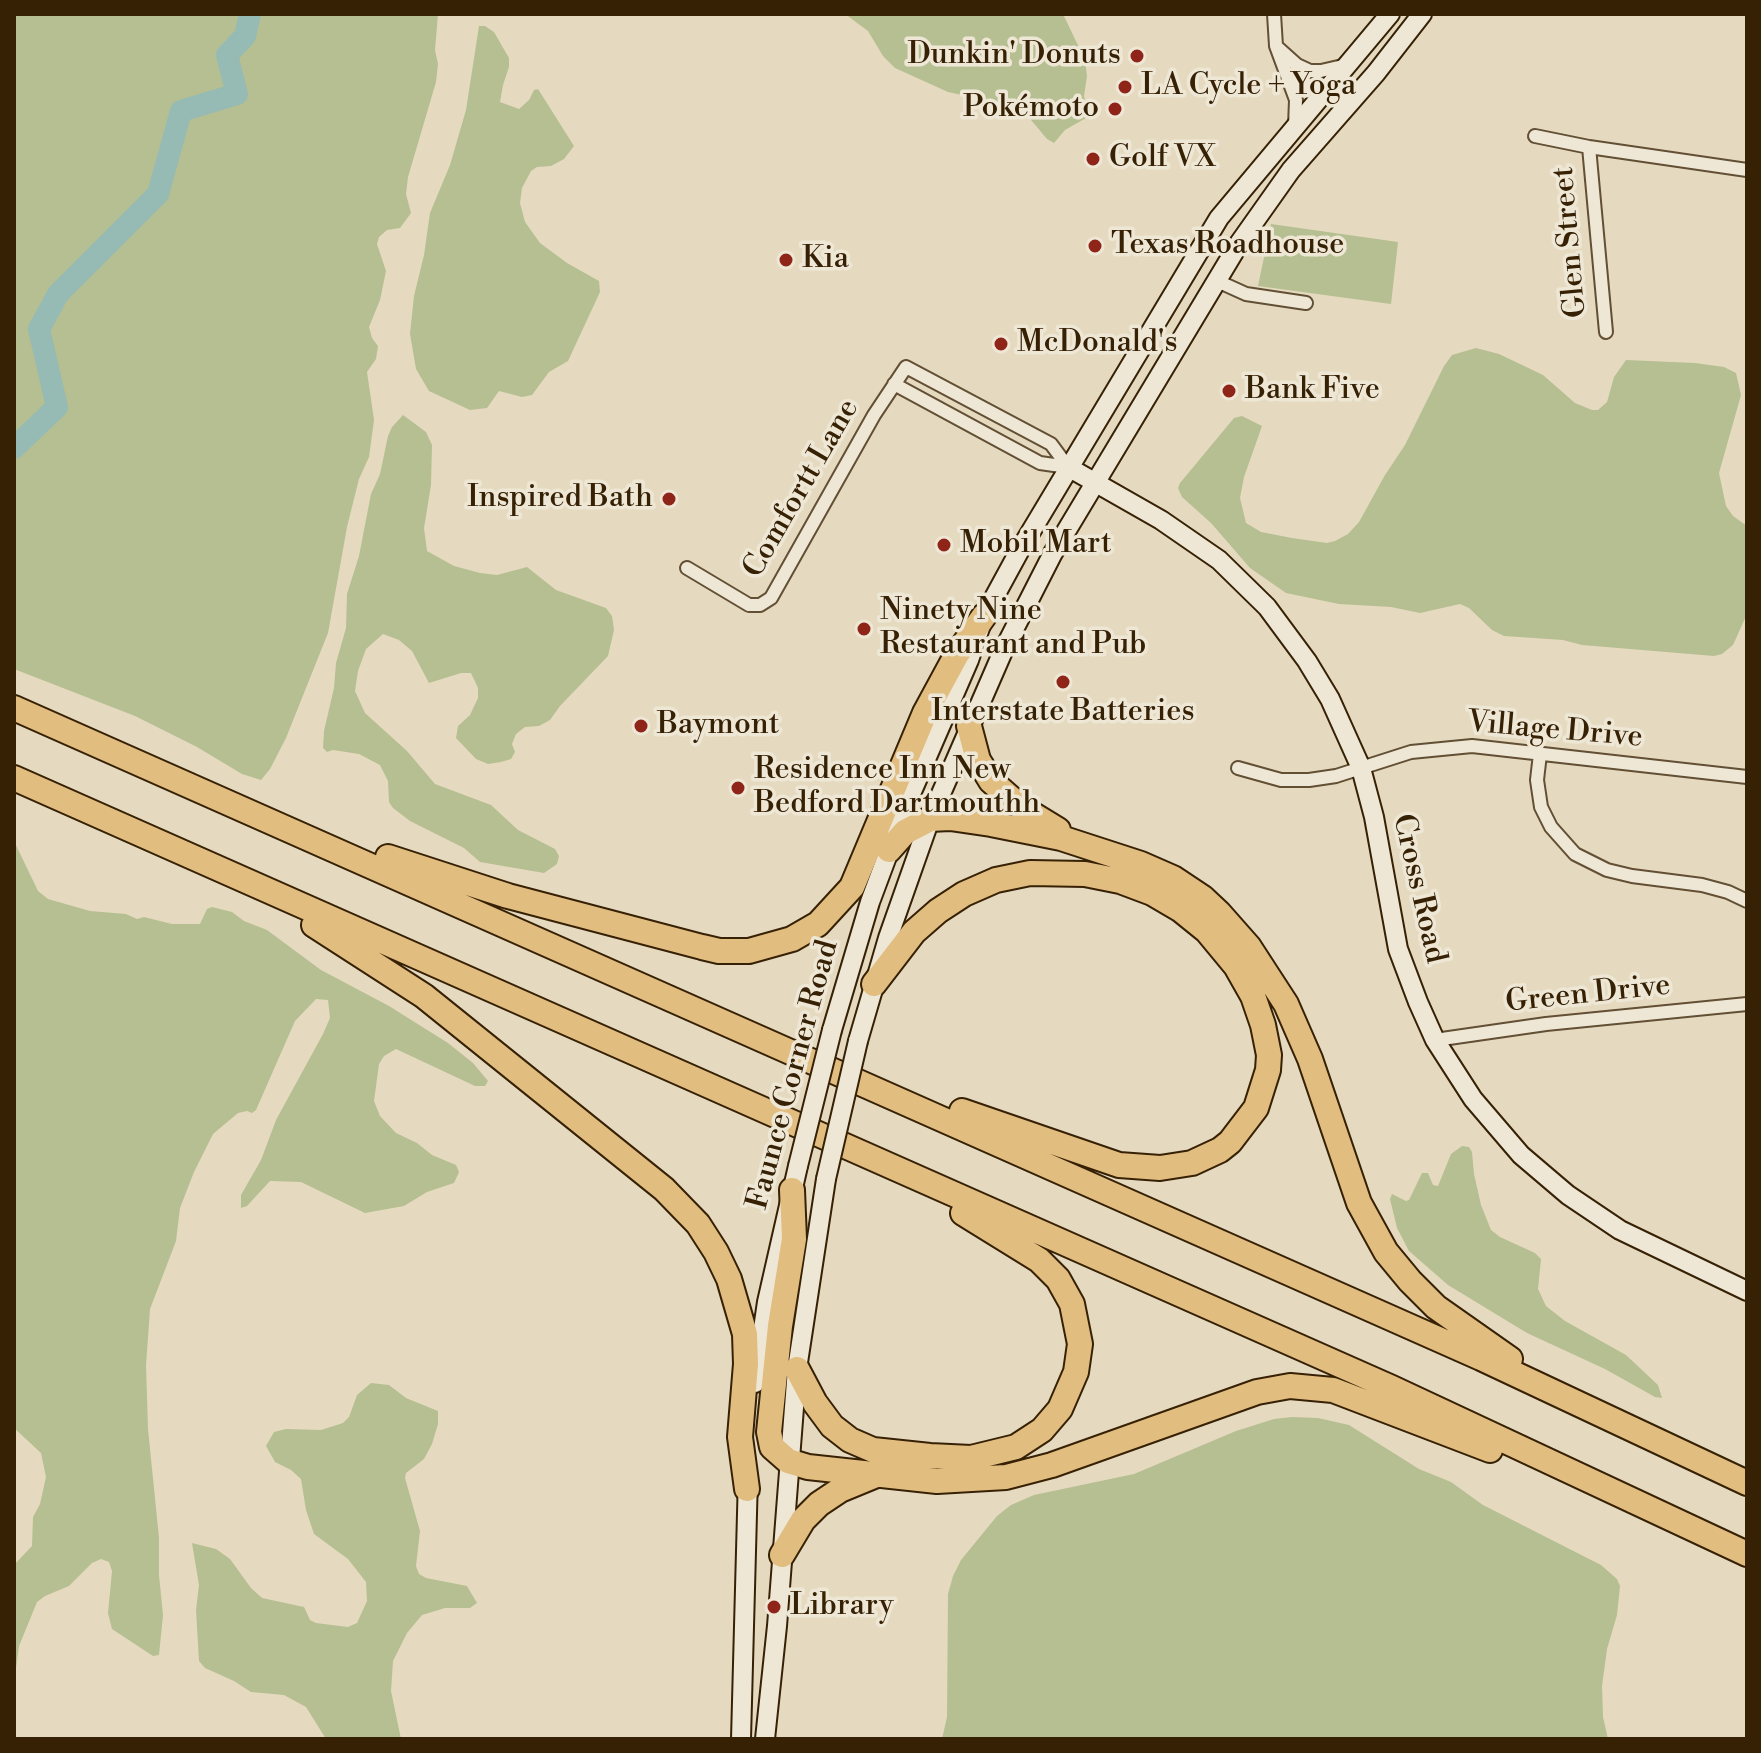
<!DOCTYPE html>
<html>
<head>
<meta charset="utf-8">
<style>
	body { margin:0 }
	#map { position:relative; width:1761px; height:1753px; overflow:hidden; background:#e5dabf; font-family:"Libre Bodoni",serif }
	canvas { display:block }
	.frame { position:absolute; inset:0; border:16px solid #372105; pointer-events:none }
</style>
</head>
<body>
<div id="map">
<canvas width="1761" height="1753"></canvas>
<div class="frame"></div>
</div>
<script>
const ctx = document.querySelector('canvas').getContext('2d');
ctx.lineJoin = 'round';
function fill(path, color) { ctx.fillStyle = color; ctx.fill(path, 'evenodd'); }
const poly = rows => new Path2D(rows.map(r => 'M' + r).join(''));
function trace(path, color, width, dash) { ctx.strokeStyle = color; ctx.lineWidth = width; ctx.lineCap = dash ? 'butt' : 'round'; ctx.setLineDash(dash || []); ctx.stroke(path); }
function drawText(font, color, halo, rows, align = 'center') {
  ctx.font = font + ' "Libre Bodoni",serif'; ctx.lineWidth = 7; ctx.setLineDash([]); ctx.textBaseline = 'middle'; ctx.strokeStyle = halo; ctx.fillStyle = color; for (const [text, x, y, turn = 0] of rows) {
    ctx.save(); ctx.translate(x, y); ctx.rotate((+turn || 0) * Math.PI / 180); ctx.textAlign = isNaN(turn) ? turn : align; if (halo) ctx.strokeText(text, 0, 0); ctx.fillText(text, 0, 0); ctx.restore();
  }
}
fill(poly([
	[14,14,438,14,435,50,438,64,436,82,408,177,406,194,411,213,400,228,387,230,379,237,377,244,386,271,380,300,369,327,372,338,378,346,376,359,367,372,374,420,369,457,359,479,347,527,328,633,286,738,270,769,261,780,242,774,197,747,135,716,14,669],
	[845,14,1063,14,1085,60,1087,76,1084,96,1088,110,1086,118,1065,130,1054,143,1047,139,1021,108,948,92,895,68,883,56,868,31],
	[479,26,485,26,494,32,509,58,509,67,503,85,500,102,519,109,529,100,534,90,538,89,574,146,564,159,551,166,537,167,531,171,522,188,520,203,525,222,540,243,567,263,599,281,600,292,568,361,549,372,532,395,522,397,499,391,487,408,470,410,429,391,416,369,410,334,414,296,424,255,430,213,450,165,466,110],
	[1271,224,1398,242,1391,304,1258,286],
	[1476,348,1499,354,1543,375,1575,403,1592,410,1598,410,1607,402,1614,377,1626,360,1695,363,1724,367,1736,373,1741,395,1719,473,1726,506,1733,516,1747,526,1747,614,1733,645,1722,654,1714,656,1582,645,1563,640,1504,636,1492,630,1469,608,1460,604,1420,613,1391,607,1339,604,1286,593,1250,568,1211,523,1182,497,1178,488,1180,483,1234,418,1242,416,1262,426,1244,477,1240,498,1246,523,1261,532,1292,538,1327,543,1335,541,1348,534,1359,522,1385,475,1405,445,1444,366,1452,355],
	[403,415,426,432,432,445,431,485,424,528,427,551,454,566,480,573,497,575,527,567,556,590,606,608,612,616,614,630,608,656,560,706,550,720,539,726,525,727,516,734,512,744,515,752,511,759,501,762,488,764,476,759,456,738,458,726,470,715,478,698,478,688,471,673,461,673,429,683,412,651,399,640,383,634,366,649,358,671,355,691,365,713,407,751,435,784,491,805,518,830,555,849,559,856,557,864,544,873,480,862,464,848,410,821,393,808,389,802,388,781,380,765,359,754,333,750,327,752,323,748,324,731,334,688,336,663,346,628,347,594,359,556,371,494,380,474,388,436,392,427],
	[14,841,38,891,48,899,90,911,126,914,137,919,144,917,172,924,200,924,207,909,212,907,232,912,244,921,267,930,321,970,389,1006,448,1043,473,1063,488,1081,485,1086,475,1086,396,1049,384,1056,379,1064,374,1101,380,1116,396,1133,417,1143,432,1155,456,1165,459,1172,454,1183,427,1192,404,1206,365,1213,301,1182,270,1181,247,1206,241,1208,241,1195,261,1160,276,1120,323,1034,330,1018,328,1000,316,999,295,1021,256,1110,252,1113,247,1111,238,1113,213,1134,194,1172,180,1208,176,1241,150,1309,146,1365,148,1429,159,1538,159,1575,163,1615,159,1655,153,1656,112,1629,108,1613,112,1571,109,1562,101,1559,92,1563,69,1586,45,1596,37,1602,19,1646,14,1683,14,1565,32,1546,33,1517,40,1504,46,1477,41,1453,14,1428],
	[1462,1146,1469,1147,1472,1152,1474,1174,1481,1205,1491,1230,1500,1237,1535,1253,1541,1259,1538,1289,1546,1306,1565,1321,1626,1355,1658,1385,1662,1398,1655,1397,1605,1369,1527,1333,1448,1285,1409,1251,1397,1228,1390,1199,1392,1194,1406,1201,1409,1200,1422,1173,1428,1173,1433,1185,1438,1186,1451,1154],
	[371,1383,389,1385,406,1398,438,1411,438,1424,432,1444,424,1459,406,1473,405,1478,420,1531,416,1566,419,1574,426,1578,467,1586,477,1603,470,1608,445,1608,422,1615,407,1633,393,1661,391,1691,401,1739,326,1739,306,1707,284,1695,251,1692,234,1681,205,1668,199,1661,196,1610,199,1585,192,1543,216,1549,230,1559,251,1588,262,1598,304,1607,310,1620,316,1623,348,1627,357,1623,367,1601,366,1582,348,1559,314,1534,306,1510,301,1479,291,1470,275,1462,266,1446,274,1432,286,1429,321,1430,343,1423,349,1417,357,1395],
	[1292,1417,1318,1418,1349,1425,1419,1469,1451,1482,1483,1505,1601,1565,1617,1579,1620,1586,1617,1615,1607,1649,1602,1686,1603,1717,1608,1739,942,1739,947,1717,948,1594,953,1576,961,1560,997,1516,1011,1505,1034,1495,1134,1474,1236,1431,1274,1419]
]), '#b6bf91');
trace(poly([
	[14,448,57,407,39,329,58,294,158,194,181,111,237,94,227,55,245,36,250,14]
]), '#96bab4', 22);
const street = poly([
	[1274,14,1276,46,1296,100,1295,126],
	[1278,48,1297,65,1310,71,1321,71,1347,65],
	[1535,136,1589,147,1747,170],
	[1589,147,1606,332],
	[1215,280,1246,294,1306,303],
	[894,384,1040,463,1068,467],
	[687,568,749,605,760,605,771,598,874,415,906,367,1051,444,1068,467],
	[1540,754,1537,780,1541,807,1551,827,1575,854,1607,870,1632,876,1702,885,1728,892,1747,901],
	[1238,768,1281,780,1309,780,1336,776,1411,752,1472,746,1747,777],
	[1435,1040,1546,1024,1747,1004]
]);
const secondary = poly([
	[1068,467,1161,520,1219,560,1267,607,1307,661,1330,699,1361,768,1374,817,1398,949,1418,1002,1435,1040,1473,1099,1521,1155,1568,1195,1620,1230,1747,1291],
	[832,1030,870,902,907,803,969,660,984,616,1021,548,1219,218,1390,14],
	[858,1041,888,938,930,819,1004,649,1053,553,1240,242,1291,170,1376,73,1422,14],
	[755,1383,767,1302,798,1166],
	[741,1739,748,1476],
	[765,1739,777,1626,797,1369,826,1179]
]);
const highway = poly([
	[14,708,1481,1358,1747,1483],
	[969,726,978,760,991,781,1022,808,1058,830],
	[14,778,1392,1388,1747,1554],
	[889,850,905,832,930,819,950,818,991,824,1061,838,1141,864,1173,878,1203,898,1219,913,1249,947,1286,1004,1310,1059,1359,1203,1386,1252,1410,1281,1436,1307,1510,1359],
	[388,857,508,896,702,947,719,951,749,951,792,939,818,924,852,887,925,713,957,654,984,616],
	[314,925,424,996,664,1189,698,1224,716,1252,729,1279,745,1334,746,1364,740,1437,747,1489],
	[874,984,914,932,938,911,964,894,996,880,1030,873,1085,874,1120,881,1152,893,1181,910,1207,931,1236,966,1253,996,1263,1025,1269,1055,1268,1070,1256,1108,1230,1142,1220,1150,1192,1163,1160,1168,1119,1165,962,1111],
	[792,1190,794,1239,780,1326,769,1432,772,1447,788,1461,808,1467,937,1481,1006,1477,1052,1465,1257,1392,1290,1386,1333,1390,1490,1450],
	[797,1369,815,1403,832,1426,850,1440,873,1450,930,1456,971,1458,1016,1447,1042,1430,1060,1409,1076,1372,1080,1344,1072,1304,1058,1279,1039,1260,963,1213],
	[782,1555,803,1520,819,1504,840,1490,874,1476]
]);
trace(street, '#624f34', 16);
trace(secondary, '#372105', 22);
trace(highway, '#372105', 28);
trace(street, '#eee7d5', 12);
trace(secondary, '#eee7d5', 18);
trace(highway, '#e2bd80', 24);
const secondaryBridge = poly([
	[798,1166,832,1030],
	[826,1179,858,1041]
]);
trace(secondaryBridge, '#372105', 22, []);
trace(secondaryBridge, '#eee7d5', 18);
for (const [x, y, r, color] of [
	[1137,56,8,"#8f2418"],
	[1125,87,8,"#8f2418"],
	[1115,109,8,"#8f2418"],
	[1093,159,8,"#8f2418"],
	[1095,246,8,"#8f2418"],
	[786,260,8,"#8f2418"],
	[1001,344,8,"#8f2418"],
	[1229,391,8,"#8f2418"],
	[669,499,8,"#8f2418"],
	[944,545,8,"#8f2418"],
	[864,629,8,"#8f2418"],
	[1063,682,8,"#8f2418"],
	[641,726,8,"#8f2418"],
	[738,788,8,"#8f2418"],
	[774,1607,8,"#8f2418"]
]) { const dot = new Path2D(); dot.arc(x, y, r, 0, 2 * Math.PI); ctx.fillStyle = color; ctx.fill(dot); trace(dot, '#eee7d5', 3); }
drawText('30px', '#372105', '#eee7d5', [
	["Dunkin' Donuts",1121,56,"right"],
	["LA Cycle + Yoga",1141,87],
	["Pokémoto",1099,109,"right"],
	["Golf VX",1109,159],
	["Texas Roadhouse",1111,246],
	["Kia",802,260],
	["McDonald's",1017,344],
	["Bank Five",1245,391],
	["Inspired Bath",653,499,"right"],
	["Mobil Mart",960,545],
	["Ninety Nine",880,612],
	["Restaurant and Pub",880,646],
	["Interstate Batteries",1063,713,"center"],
	["Baymont",657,726],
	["Residence Inn New",754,771],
	["Bedford Dartmouthh",754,805],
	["Library",790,1607]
], 'left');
drawText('30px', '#372105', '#eee7d5', [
	["Glen Street",1571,242,-95],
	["Comfortt Lane",802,489,-60],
	["Village Drive",1555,731,5],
	["Cross Road",1418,889,77],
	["Green Drive",1588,995,-6],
	["Faunce Corner Road",794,1075,-75]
]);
</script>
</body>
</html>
